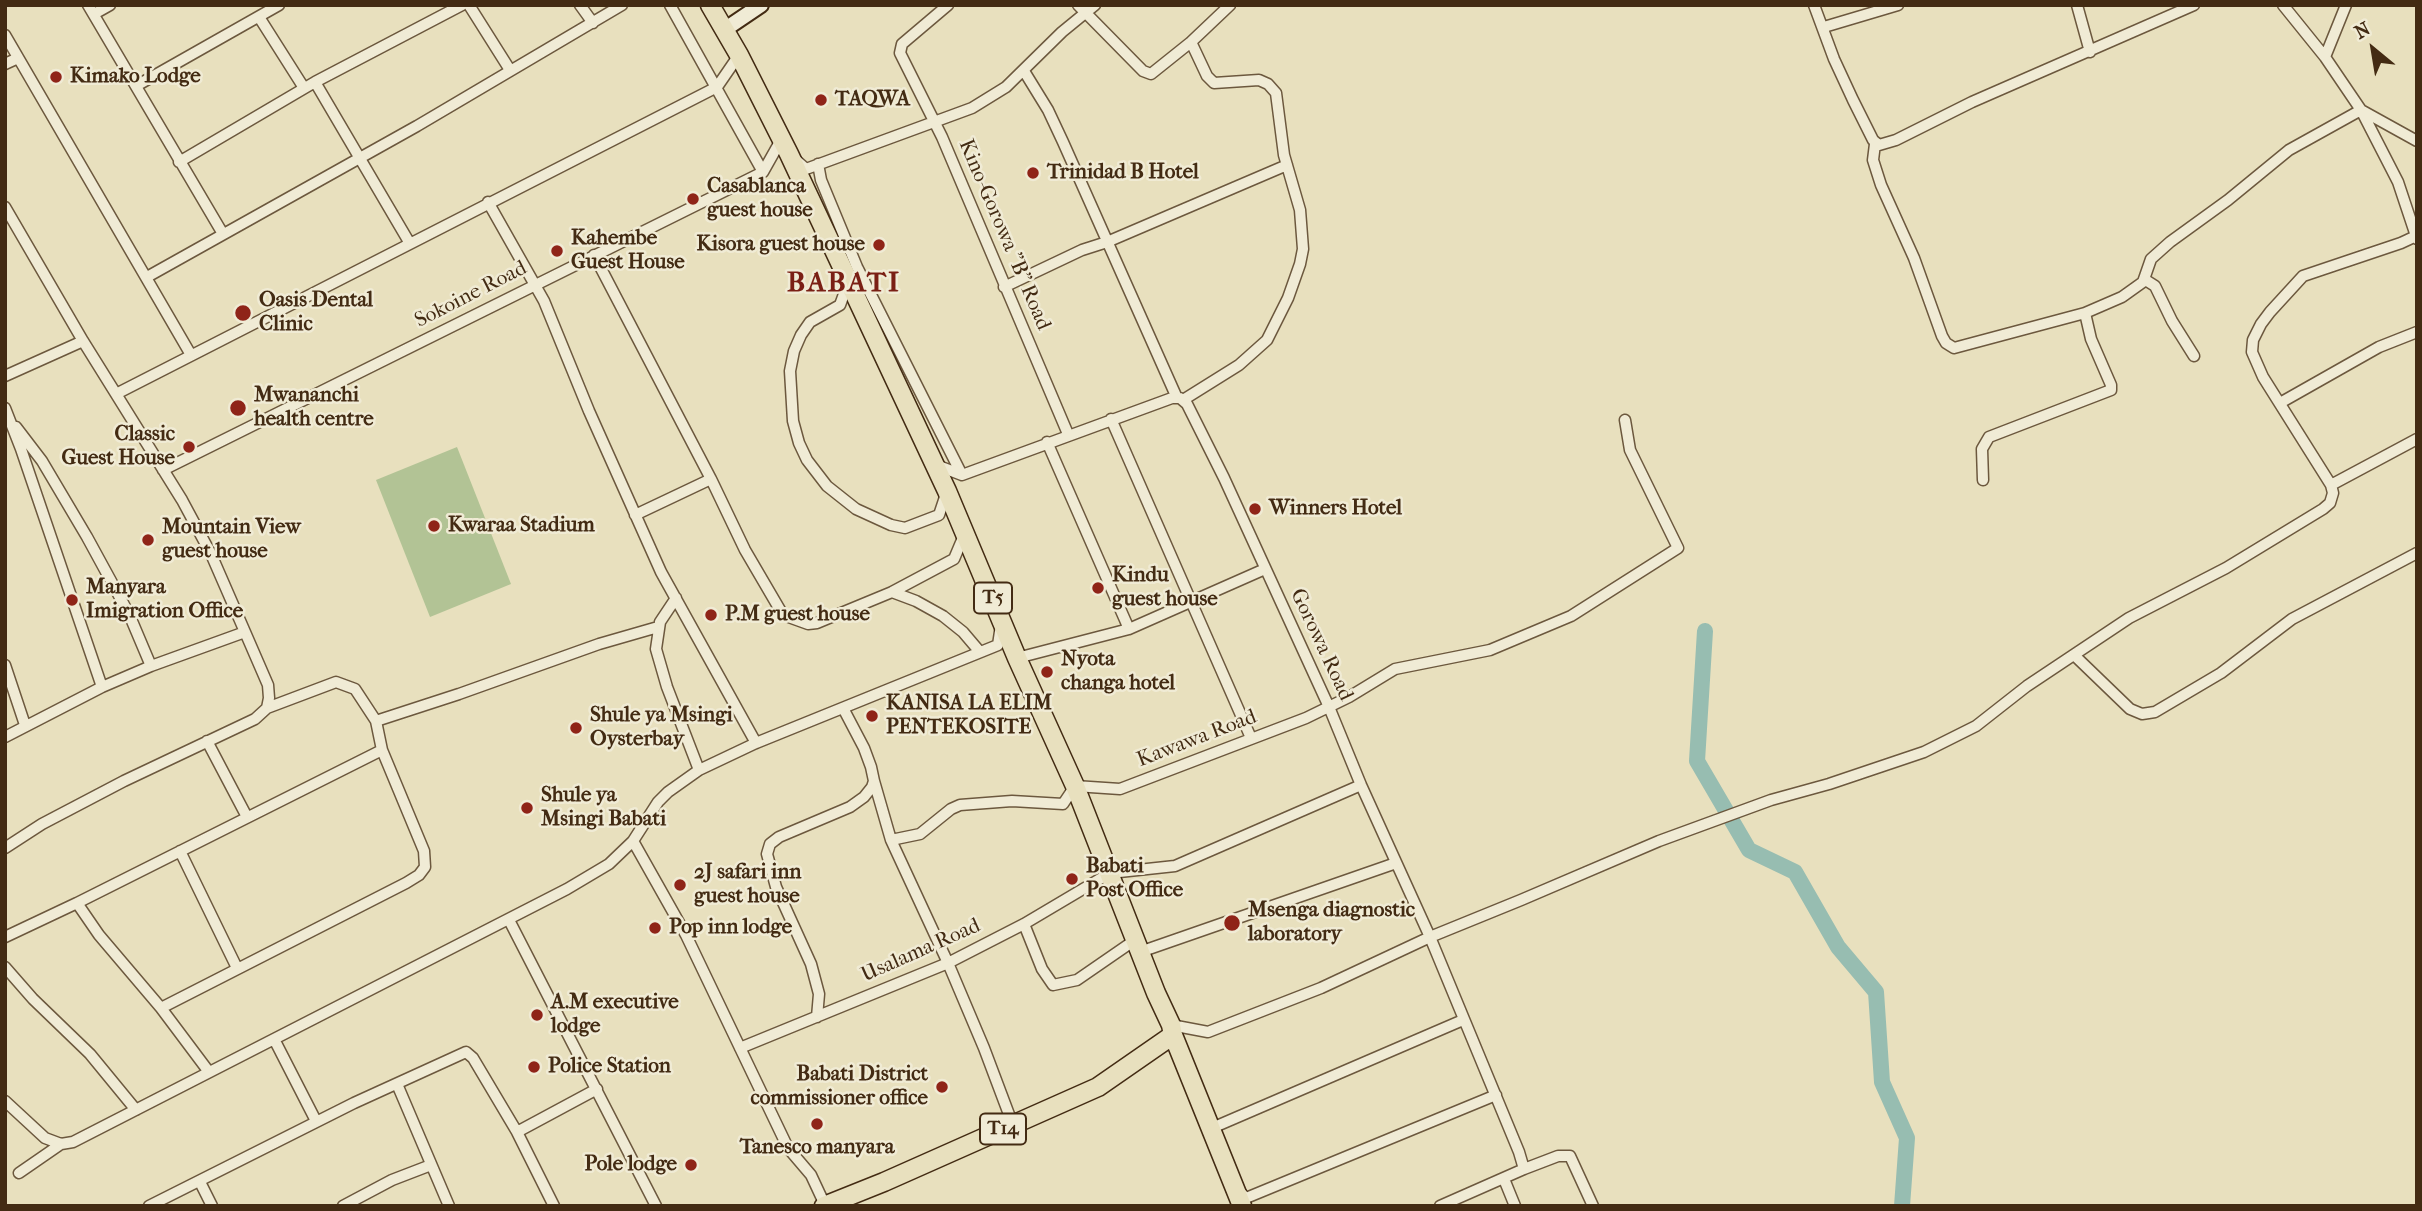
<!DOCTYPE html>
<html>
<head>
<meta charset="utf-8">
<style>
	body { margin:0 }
	#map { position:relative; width:2422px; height:1211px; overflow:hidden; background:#e8e0be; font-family:"IM FELL French Canon",serif }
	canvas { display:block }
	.frame { position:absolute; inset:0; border:7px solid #432b13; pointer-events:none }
	.north { position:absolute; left:2338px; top:14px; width:70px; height:70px; -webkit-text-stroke:5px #f0ebd5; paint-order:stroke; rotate:330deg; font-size:19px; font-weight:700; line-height:28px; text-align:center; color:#432b13 }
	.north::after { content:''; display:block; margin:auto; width:24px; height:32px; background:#432b13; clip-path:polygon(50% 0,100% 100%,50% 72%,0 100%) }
</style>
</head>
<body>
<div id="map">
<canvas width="2422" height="1211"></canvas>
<div class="frame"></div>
<div class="north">N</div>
</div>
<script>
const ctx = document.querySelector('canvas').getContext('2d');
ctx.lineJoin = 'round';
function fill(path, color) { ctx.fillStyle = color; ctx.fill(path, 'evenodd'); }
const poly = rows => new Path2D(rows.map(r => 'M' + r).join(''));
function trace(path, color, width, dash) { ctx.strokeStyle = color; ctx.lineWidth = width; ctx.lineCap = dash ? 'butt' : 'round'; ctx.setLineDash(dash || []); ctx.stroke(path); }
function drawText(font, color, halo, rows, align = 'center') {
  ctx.font = font + ' "IM FELL French Canon",serif'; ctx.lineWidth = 5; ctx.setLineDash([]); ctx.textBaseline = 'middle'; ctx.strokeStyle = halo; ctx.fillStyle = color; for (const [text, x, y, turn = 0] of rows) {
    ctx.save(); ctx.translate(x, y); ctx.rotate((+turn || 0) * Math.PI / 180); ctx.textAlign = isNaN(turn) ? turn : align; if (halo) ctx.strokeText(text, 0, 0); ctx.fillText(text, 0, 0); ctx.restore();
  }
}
fill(poly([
	[457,447,511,584,430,617,376,480]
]), '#b2c395');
trace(poly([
	[1705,631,1697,761,1749,850,1795,872,1838,947,1876,992,1882,1082,1907,1138,1902,1206]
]), '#97bdb1', 16);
const street = poly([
	[88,5,223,234],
	[469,5,510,70],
	[580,5,593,23],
	[670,5,763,172],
	[948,5,902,44,900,53,942,137,1068,434],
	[1078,5,1143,71,1151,74,1191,42,1230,5],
	[1814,5,1834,59,1853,100,1873,140,1879,145,1896,140,1972,102,2194,5],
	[2077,5,2090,52],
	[2283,5,2325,57,2361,110,2398,182,2417,239],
	[94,14,110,5],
	[259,17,304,88],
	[1824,27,1898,5],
	[5,35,191,355],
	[2325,57,2346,5],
	[5,64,18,58],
	[1024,71,1048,110,1063,142,1177,398],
	[315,82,409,242],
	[136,86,279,5],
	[1875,144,1873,160,1881,185,1914,258,1942,336,1946,343,1954,348,2085,313,2122,297,2143,282,2151,259,2170,242,2228,200,2289,150,2361,110,2417,141],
	[797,161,806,169,972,108,1006,87,1062,32,1095,5],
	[179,162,315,82,462,5],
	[818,164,821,180,857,267,962,475],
	[488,202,544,301,589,411,661,572,756,743],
	[5,207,83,341,182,500,211,554,245,632,268,685,269,698,267,708,255,719,124,781,42,824,5,848],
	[594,255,711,479,745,550,783,615,808,624,817,623,892,592,954,559,965,533],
	[147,277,417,126,622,5],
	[2144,279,2155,286,2172,321,2194,356],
	[848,283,840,305,810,322,801,335,794,351,790,371,793,421,799,443,807,460,827,486,856,509,891,525,905,528,939,515,947,491],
	[1004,287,1082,250,1107,242,1287,165],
	[5,376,83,341],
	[116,394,717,87,739,55],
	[1183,400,1239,365,1267,340,1288,298,1300,264,1303,249,1300,210,1284,155,1276,93,1268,84,1259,80,1214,83,1207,76,1191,42],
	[2280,403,2379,347,2417,332],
	[5,408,21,449,102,687],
	[1111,419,1251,738],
	[16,427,42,461,87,537,129,614,151,666],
	[1047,442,1129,629],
	[936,465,962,475,1172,398,1180,398,1187,404,1224,478,1329,707,1361,785,1430,937,1519,1152,1524,1169,1440,1206],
	[163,470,763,172,781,140],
	[1983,480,1982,449,1989,437,2111,390,2111,385,2091,339,2085,313],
	[2331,485,2263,377,2252,352,2253,340,2261,324,2270,312,2303,276,2401,243,2416,236],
	[635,515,711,479],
	[892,592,916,601,943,616,963,632,980,652],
	[676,598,660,622,656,649,667,687,699,770],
	[2074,655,2130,709,2142,714,2155,712,2221,673,2292,619,2417,553],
	[1017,658,1129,629,1265,569],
	[5,665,25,725],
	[376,721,459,694,599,644,658,627],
	[5,737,102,687,151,666,245,632],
	[207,741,247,817],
	[874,781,891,840,948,963,984,1048,1013,1125],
	[891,840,920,834,951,809,960,805,1012,801,1063,804,1075,786,1120,789,1306,718,1349,697,1395,669,1490,650,1571,616,1678,548,1630,450,1625,420],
	[633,841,686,935,788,1148,811,1175,825,1205],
	[180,851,237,968],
	[509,920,656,1206],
	[1024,924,1042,969,1053,985,1077,980,1135,940],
	[5,937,77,903],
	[1140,952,1396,863],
	[5,967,33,999,90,1054,136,1110],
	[161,1008,406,883,419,875,425,867,424,851,382,750,376,721,355,689,336,682,267,708],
	[817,1017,819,994,811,964,776,887,767,854,770,844,779,837,850,807,864,797,872,787,874,781,871,767,864,748,843,708],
	[1171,1025,1208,1032,1321,988,1430,937,1521,900,1659,841,1771,800,1829,784,1924,752,1976,726,2027,686,2129,618,2226,568,2323,509,2330,503,2333,493,2331,485,2417,439],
	[274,1039,316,1121],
	[740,1048,948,963,1024,924,1110,873,1175,866,1361,785],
	[209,1072,161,1008,99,935,77,903,382,750],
	[397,1084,449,1206],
	[5,1101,45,1138,61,1144,73,1142,567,889,609,864,633,841,658,802,668,792,699,770,756,743,998,645,1001,625],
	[1212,1128,1463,1020],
	[517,1132,597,1089],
	[1524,1169,1558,1156,1570,1156,1593,1206],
	[19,1173,61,1144],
	[1504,1179,1515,1206],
	[200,1182,212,1206],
	[1240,1192,1246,1198,1496,1095],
	[149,1206,354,1103,466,1052,473,1058,517,1132,554,1206],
	[343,1206,392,1180,431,1165]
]);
const secondary = poly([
	[724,30,761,5]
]);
const highway = poly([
	[710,5,739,55,789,154,947,491,1017,658,1075,786,1156,993,1171,1025,1173,1035,1242,1206],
	[824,1206,884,1182,1098,1087,1173,1035]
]);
trace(street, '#6c583e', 13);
trace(secondary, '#432b13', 18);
trace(highway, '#432b13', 21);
trace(street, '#f0ebd5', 10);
trace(secondary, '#f0ebd5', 14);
trace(highway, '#e8e0be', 18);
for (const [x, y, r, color] of [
	[56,77,7,"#8f2418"],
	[821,100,7,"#8f2418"],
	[1033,173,7,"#8f2418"],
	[693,199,7,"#8f2418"],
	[879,245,7,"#8f2418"],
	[557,251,7,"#8f2418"],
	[243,313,9,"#8f2418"],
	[238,408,9,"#8f2418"],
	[189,447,7,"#8f2418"],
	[1255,509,7,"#8f2418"],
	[434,526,7,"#8f2418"],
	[148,540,7,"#8f2418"],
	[1098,588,7,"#8f2418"],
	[72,600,7,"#8f2418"],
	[711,615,7,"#8f2418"],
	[1047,672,7,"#8f2418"],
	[872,716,7,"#8f2418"],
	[576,728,7,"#8f2418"],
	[527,808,7,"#8f2418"],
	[1072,879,7,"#8f2418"],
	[680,885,7,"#8f2418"],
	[1232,923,9,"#8f2418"],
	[655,928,7,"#8f2418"],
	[537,1015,7,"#8f2418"],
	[534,1067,7,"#8f2418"],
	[942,1087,7,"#8f2418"],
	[817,1124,7,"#8f2418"],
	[691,1165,7,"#8f2418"]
]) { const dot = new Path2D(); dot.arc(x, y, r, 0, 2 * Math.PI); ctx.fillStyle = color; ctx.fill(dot); trace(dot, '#f0ebd5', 2.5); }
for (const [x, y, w] of [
	[993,598,38],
	[1003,1129,46]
]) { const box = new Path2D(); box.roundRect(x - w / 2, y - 15.5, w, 31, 5); ctx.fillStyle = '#f0ebd5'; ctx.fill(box); trace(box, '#432b13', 2); }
drawText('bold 19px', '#432b13', null, [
	["T5",993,598],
	["T14",1003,1129]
]);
drawText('bold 21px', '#432b13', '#f0ebd5', [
	["Kimako Lodge",70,77],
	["TAQWA",835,100],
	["Trinidad B Hotel",1047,173],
	["Casablanca",707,187],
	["guest house",707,211],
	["Kahembe",571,239],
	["Guest House",571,263],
	["Kisora guest house",865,245,"right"],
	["Oasis Dental",259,301],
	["Clinic",259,325],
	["Mwananchi",254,396],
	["health centre",254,420],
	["Classic",175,435,"right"],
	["Guest House",175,459,"right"],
	["Winners Hotel",1269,509],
	["Kwaraa Stadium",448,526],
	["Mountain View",162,528],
	["guest house",162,552],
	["Kindu",1112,576],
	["guest house",1112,600],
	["Manyara",86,588],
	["Imigration Office",86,612],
	["P.M guest house",725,615],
	["Nyota",1061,660],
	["changa hotel",1061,684],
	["KANISA LA ELIM",886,704],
	["PENTEKOSITE",886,728],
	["Shule ya Msingi",590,716],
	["Oysterbay",590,740],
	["Shule ya",541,796],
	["Msingi Babati",541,820],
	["Babati",1086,867],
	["Post Office",1086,891],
	["2J safari inn",694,873],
	["guest house",694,897],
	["Msenga diagnostic",1248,911],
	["laboratory",1248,935],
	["Pop inn lodge",669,928],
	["A.M executive",551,1003],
	["lodge",551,1027],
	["Police Station",548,1067],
	["Babati District",928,1075,"right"],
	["commissioner office",928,1099,"right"],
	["Tanesco manyara",817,1148,"center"],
	["Pole lodge",677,1165,"right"]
], 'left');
drawText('21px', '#432b13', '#f0ebd5', [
	["Kino-Gorowa \"B\" Road",1004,235,67],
	["Sokoine Road",471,295,-27],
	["Gorowa Road",1321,645,65],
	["Kawawa Road",1197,739,-21],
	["Usalama Road",921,951,-24]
]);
ctx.letterSpacing = '2px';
drawText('bold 28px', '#7a1f14', '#f0ebd5', [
	["BABATI",844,284]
]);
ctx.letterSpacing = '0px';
</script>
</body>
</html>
